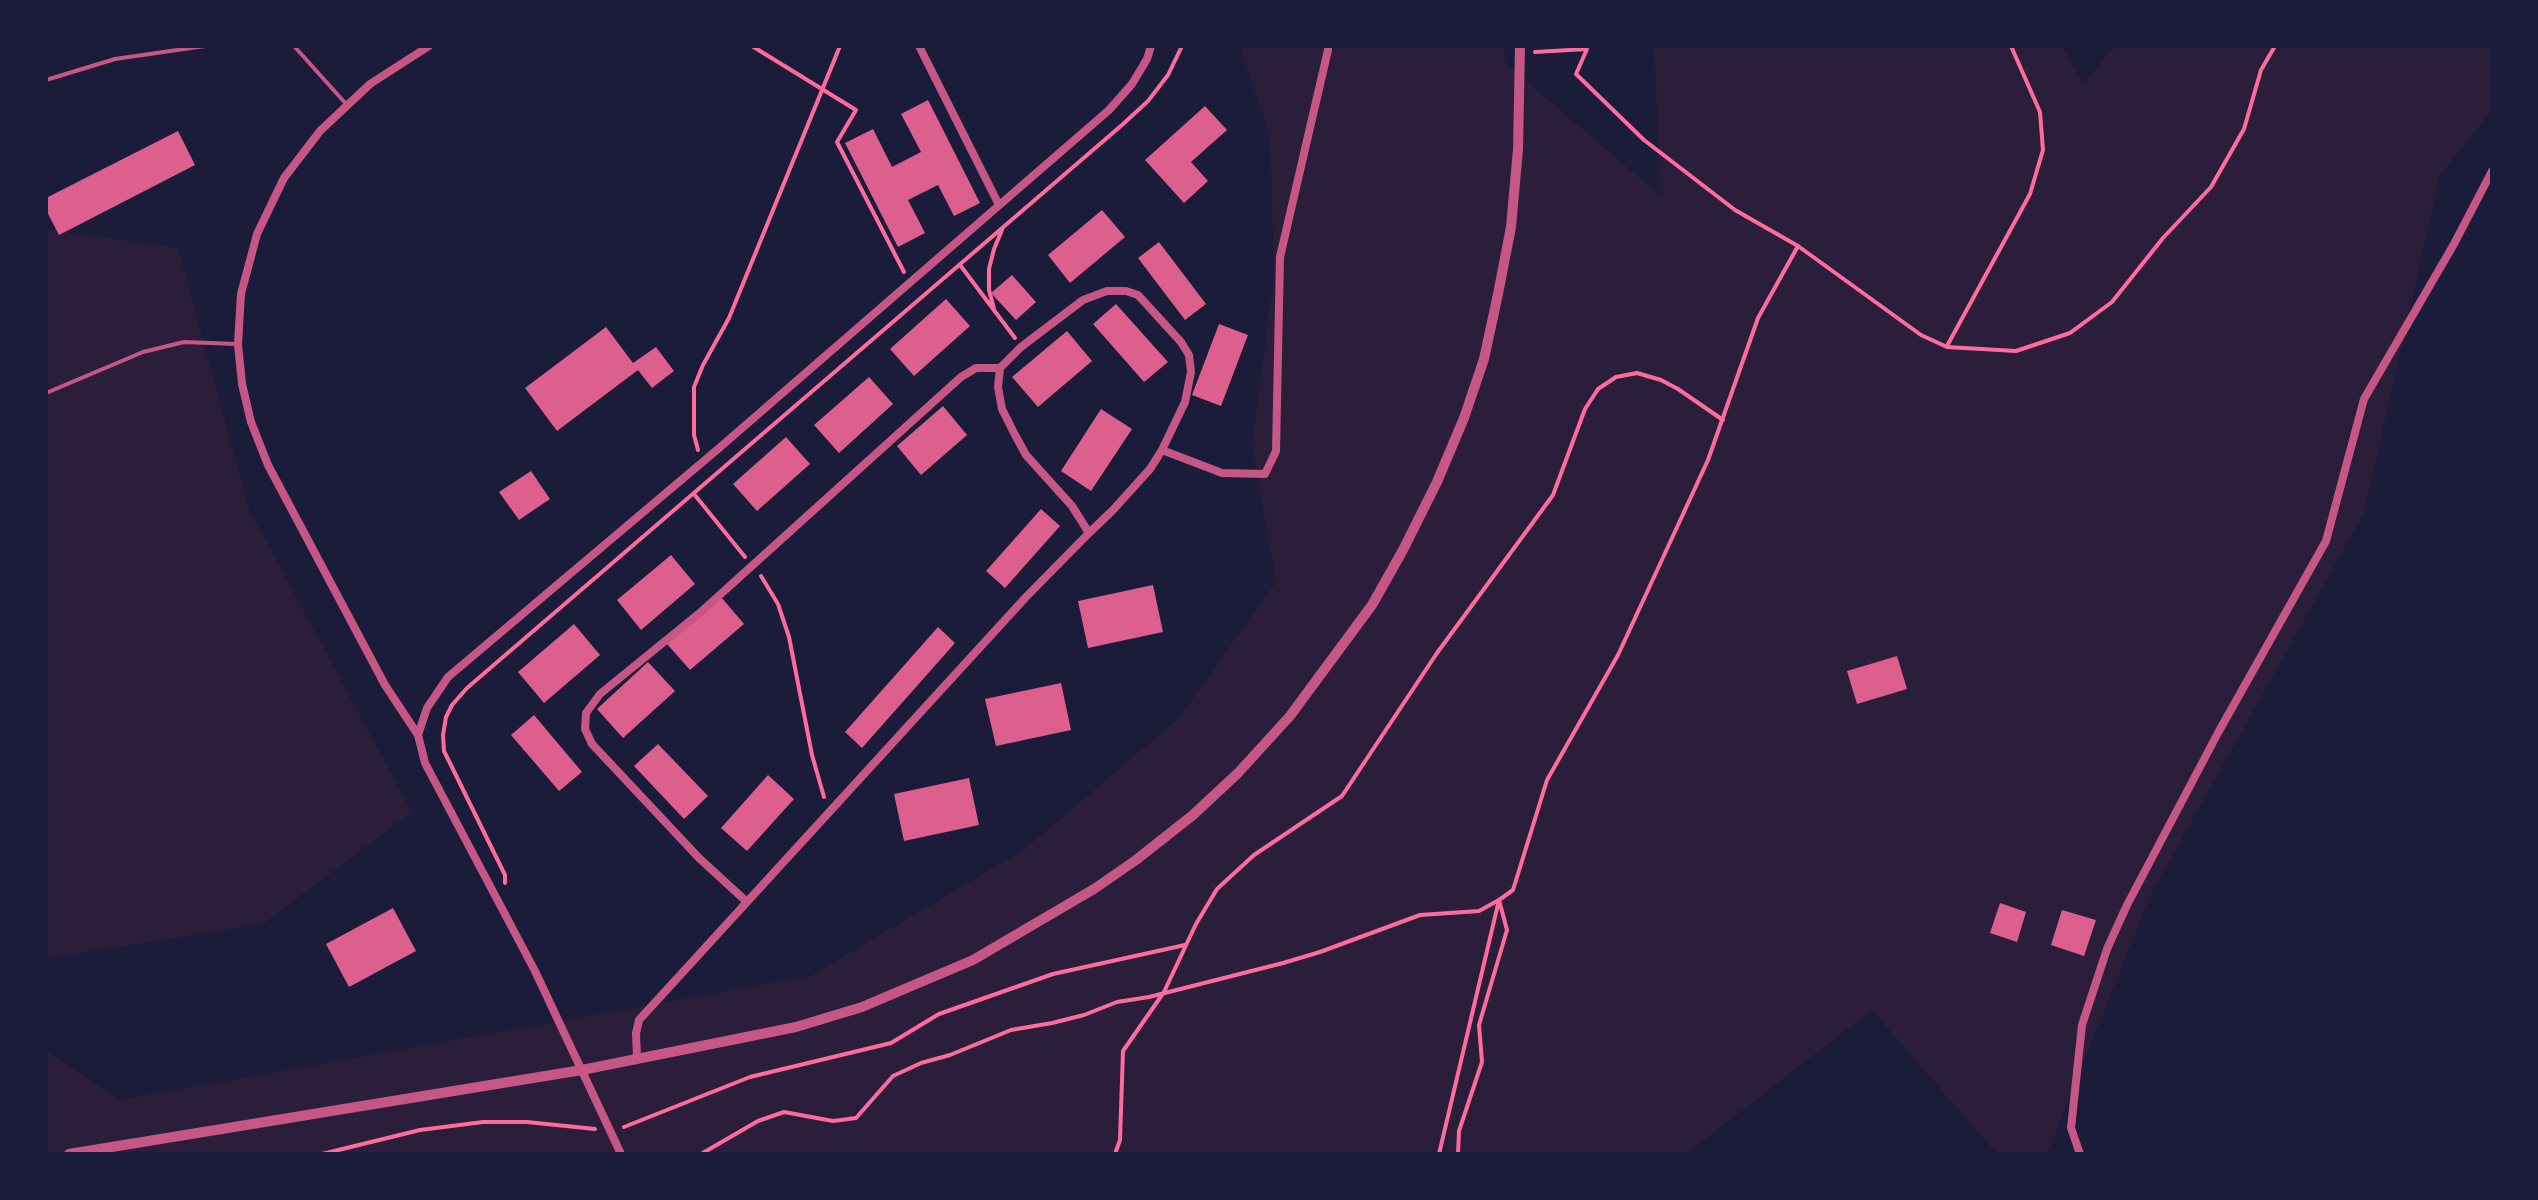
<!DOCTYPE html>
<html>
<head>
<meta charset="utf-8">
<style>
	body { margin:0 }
	#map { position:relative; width:2538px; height:1200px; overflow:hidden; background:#1b1b3a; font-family:Karla,sans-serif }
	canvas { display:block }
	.frame { position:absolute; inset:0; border:48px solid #1b1b3a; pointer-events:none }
</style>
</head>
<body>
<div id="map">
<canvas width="2538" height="1200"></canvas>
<div class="frame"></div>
</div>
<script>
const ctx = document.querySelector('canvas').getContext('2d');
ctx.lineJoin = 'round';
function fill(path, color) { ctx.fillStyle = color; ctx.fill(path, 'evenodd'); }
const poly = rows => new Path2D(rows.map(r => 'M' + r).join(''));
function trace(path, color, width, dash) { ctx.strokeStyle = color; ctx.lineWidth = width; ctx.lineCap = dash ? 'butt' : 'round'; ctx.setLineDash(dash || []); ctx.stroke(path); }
fill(poly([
	[1245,46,1504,46,1505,63,1661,196,1654,46,2062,46,2083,84,2115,46,2492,46,2492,110,2440,175,2364,513,2151,894,2047,1154,1997,1154,1872,1010,1686,1154,46,1154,46,1051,120,1100,811,976,1025,849,1179,718,1276,582,1252,444,1274,276,1270,136,1240,49],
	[46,229,178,248,249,509,412,812,263,924,49,958,46,966]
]), '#2a1e3b');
fill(poly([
	[928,100,980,203,954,216,938,185,908,200,925,233,898,247,845,143,873,129,892,167,921,152,901,114],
	[1205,106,1227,130,1191,162,1208,181,1184,203,1145,160],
	[178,131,195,165,59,235,46,210,46,198],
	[1102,210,1125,237,1070,283,1048,255],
	[1159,242,1206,304,1185,320,1138,258],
	[1012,275,1036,302,1016,320,991,293],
	[946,299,970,326,914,376,890,349],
	[1116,304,1168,362,1144,382,1093,324],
	[1219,324,1248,335,1221,406,1192,395],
	[606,327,633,363,656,347,674,371,652,388,638,370,557,431,525,388],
	[1067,331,1092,361,1038,407,1012,377],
	[869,377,893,404,839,453,814,425],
	[943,406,967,435,921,475,897,446],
	[1101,409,1132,429,1091,491,1061,471],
	[786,437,810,464,757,511,733,484],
	[531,471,550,499,519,520,499,492],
	[1041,509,1060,526,1005,588,986,571],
	[671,555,695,584,641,630,617,600],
	[1153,585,1163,632,1088,648,1078,601],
	[721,597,744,624,690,670,667,644],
	[574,624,600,655,544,703,518,672],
	[938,627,955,643,862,748,845,732],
	[1897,656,1907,689,1857,704,1847,671],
	[648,662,675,691,623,738,597,709],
	[1061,683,1071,730,996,746,985,699],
	[534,715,582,772,559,791,511,735],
	[658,744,708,796,684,819,634,766],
	[768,775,794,799,747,851,721,828],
	[969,778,979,825,904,841,894,794],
	[2000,903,2026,912,2017,942,1990,933],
	[393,908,416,951,349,987,326,944],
	[2062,910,2096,920,2084,956,2051,945]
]), '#dd5f8e');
trace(poly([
	[752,46,856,110,837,142,904,272],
	[1535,52,1587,49,1576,74,1644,140,1735,210,1798,246,1921,335,1947,347,2016,351,2070,333,2112,302,2163,238,2211,187,2244,129,2261,70,2275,46],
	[960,265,1015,338],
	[994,309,989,290,989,269,994,249,1002,230],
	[1947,346,2030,194,2043,150,2040,112,2011,46],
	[698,450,694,435,694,387,703,365,729,318,840,46],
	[694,494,745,557],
	[761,576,778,604,789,637,812,755,824,797],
	[505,883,505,875,444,751,443,735,446,717,452,705,467,688,1122,125,1148,101,1168,75,1182,46],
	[624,1127,750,1077,891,1043,939,1014,1053,974,1185,945],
	[322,1154,420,1130,483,1122,527,1122,595,1129],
	[701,1154,758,1121,784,1112,833,1121,856,1118,893,1076,921,1063,950,1055,1011,1030,1052,1023,1084,1015,1117,1002,1149,997,1283,963,1320,952,1420,915,1479,911,1499,900,1507,930,1479,1025,1482,1062,1459,1131,1458,1154],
	[1115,1154,1120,1140,1123,1051,1164,992,1196,924,1217,889,1254,855,1342,796,1437,653,1553,495,1585,409,1598,389,1616,377,1637,373,1661,380,1678,389,1723,420],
	[1439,1154,1499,900,1513,890,1547,780,1618,655,1708,460,1758,318,1798,246]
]), '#ff6b9d', 4);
trace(poly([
	[294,46,347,105],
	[46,80,115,59,205,46],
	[46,393,143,352,184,342,236,344]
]), '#c65784', 4);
trace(poly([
	[919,46,999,205],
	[1162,450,1222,473,1265,474,1276,451,1280,257,1328,50],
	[418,735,385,685,268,465,251,422,242,384,238,344,241,294,257,234,284,178,320,131,370,84,429,46],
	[747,902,699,858,592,744,585,729,586,713,600,694,702,611,961,377,976,368,1000,368],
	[637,1057,636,1033,639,1020,1026,597,1089,533,1113,510,1150,469,1162,450,1185,402,1191,372,1189,355,1181,342,1138,295,1126,291,1107,291,1083,300,1021,347,1000,368,998,387,1002,409,1014,433,1026,455,1072,506,1089,533],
	[621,1154,535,971,425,763,418,735,427,708,448,677,718,449,1109,110,1132,84,1147,59,1151,46],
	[2080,1154,2071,1128,2082,1025,2107,949,2127,905,2219,731,2326,541,2364,399,2454,244,2492,171]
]), '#c65784', 8);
trace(poly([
	[69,1154,582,1070,796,1027,862,1007,973,960,1094,889,1136,860,1193,815,1238,773,1290,716,1372,605,1403,550,1437,482,1464,418,1484,359,1498,294,1511,227,1518,149,1520,46]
]), '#c65784', 10);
</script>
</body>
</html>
